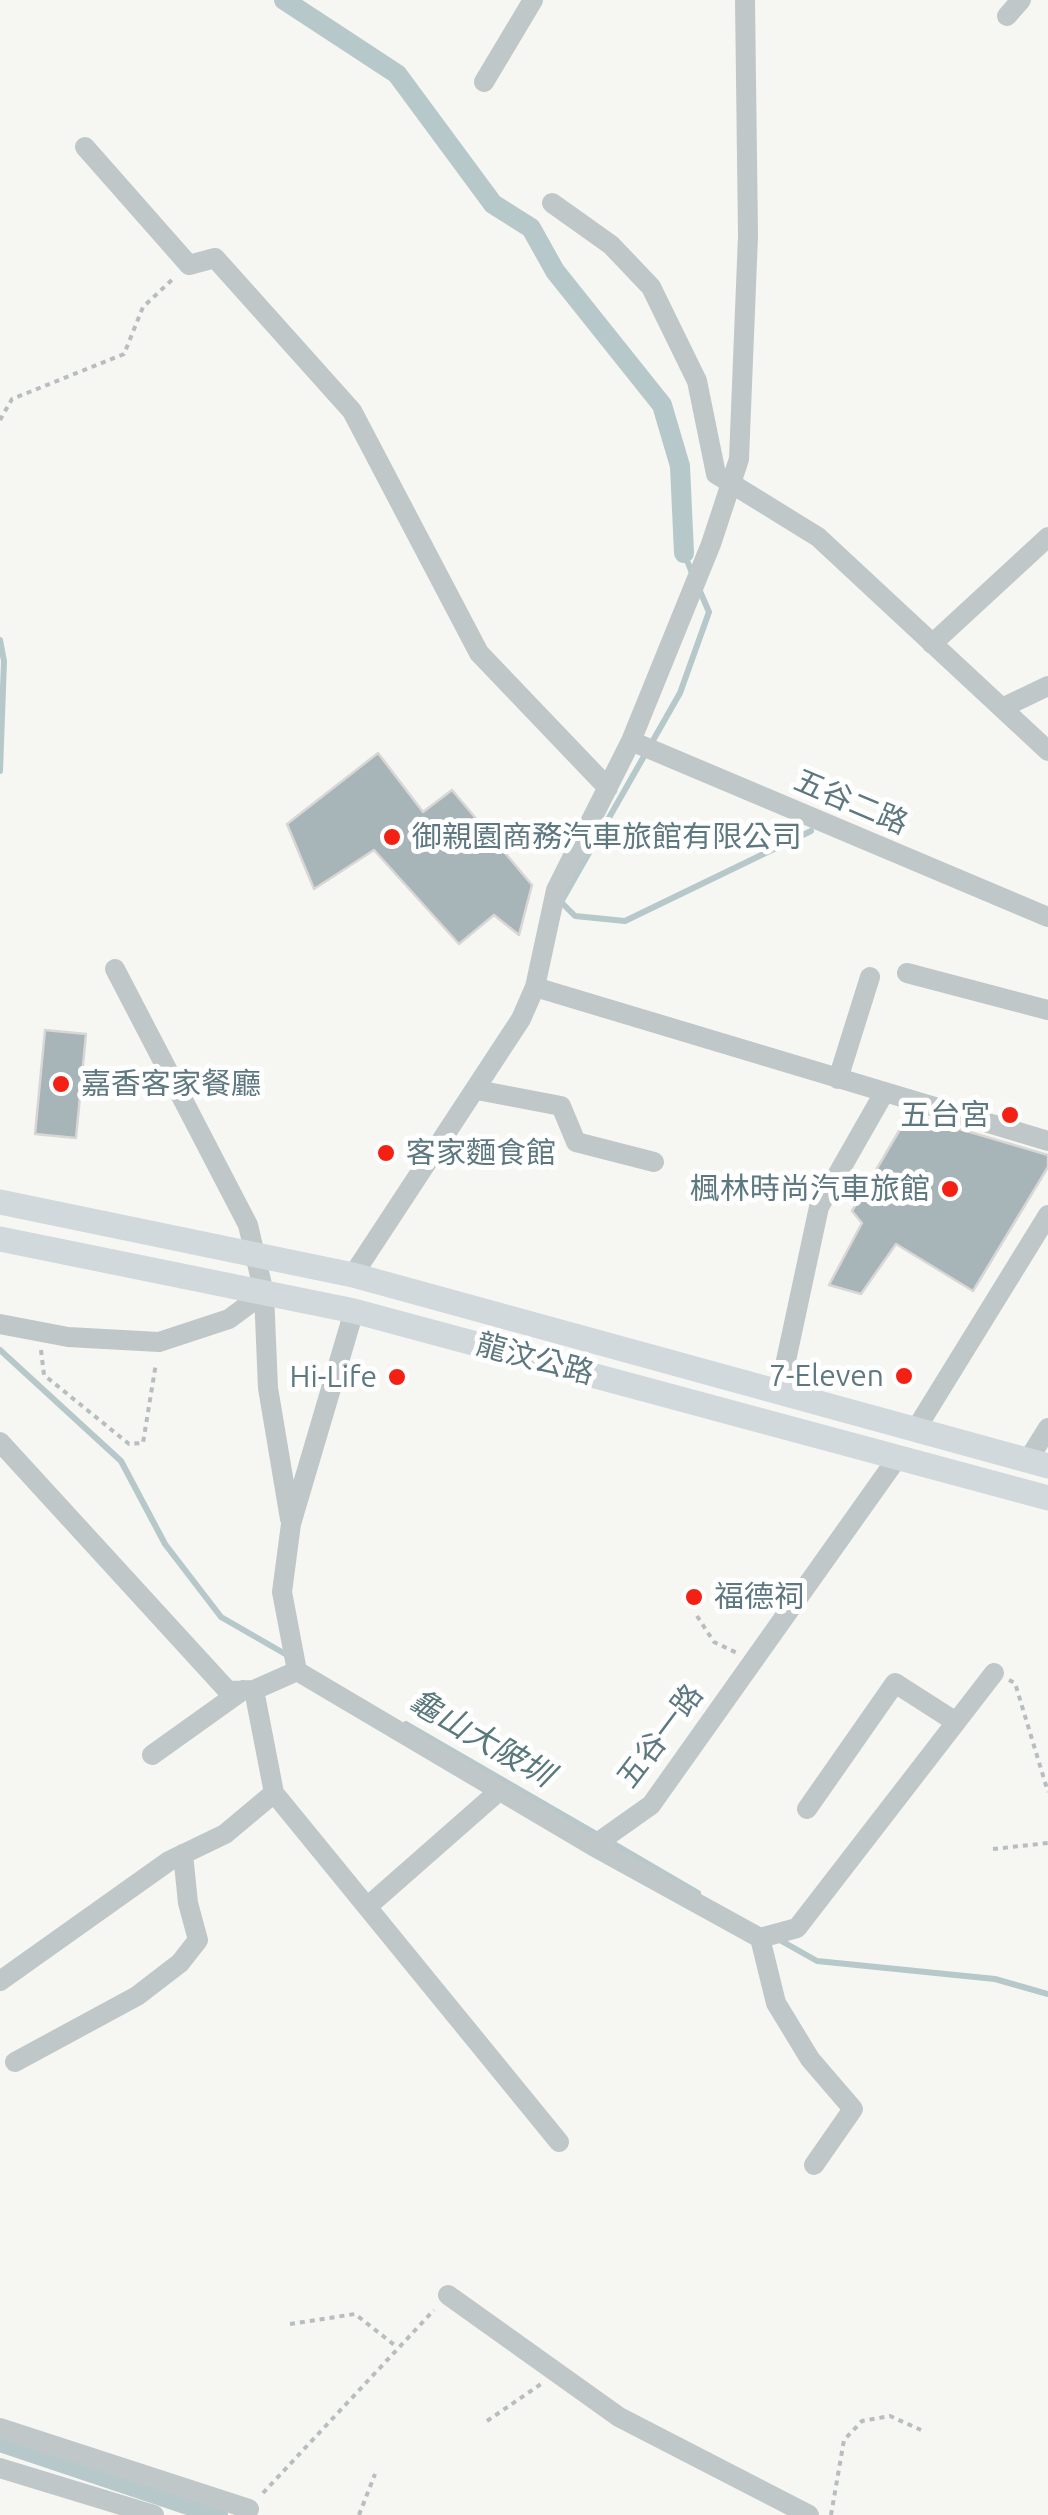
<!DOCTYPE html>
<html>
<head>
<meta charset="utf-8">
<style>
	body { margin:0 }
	canvas { display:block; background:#f6f6f2 }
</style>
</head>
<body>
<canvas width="1048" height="2515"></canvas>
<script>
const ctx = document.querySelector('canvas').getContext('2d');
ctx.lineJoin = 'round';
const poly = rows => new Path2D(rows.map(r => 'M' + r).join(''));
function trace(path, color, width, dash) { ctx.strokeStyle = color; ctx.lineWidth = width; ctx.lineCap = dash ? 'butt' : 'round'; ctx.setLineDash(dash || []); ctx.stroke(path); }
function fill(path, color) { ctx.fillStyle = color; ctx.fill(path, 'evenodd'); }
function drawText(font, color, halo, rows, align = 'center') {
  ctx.font = font + ' Ubuntu,"Noto Sans TC",sans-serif'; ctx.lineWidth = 10; ctx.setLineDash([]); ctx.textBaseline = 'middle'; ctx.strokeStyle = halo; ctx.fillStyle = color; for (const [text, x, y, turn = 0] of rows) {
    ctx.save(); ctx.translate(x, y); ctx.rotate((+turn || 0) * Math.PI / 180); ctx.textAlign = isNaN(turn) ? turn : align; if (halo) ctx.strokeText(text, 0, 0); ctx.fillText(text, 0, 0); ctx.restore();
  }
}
trace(poly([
	[684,553,692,573],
	[699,589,709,612,680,693,561,902,575,916,625,921,811,831],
	[0,640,4,661,0,771],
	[0,1350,121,1461,165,1544,221,1617,287,1655],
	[406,1724,598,1835],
	[609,1841,698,1893],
	[778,1939,817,1961,995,1979,1048,1994]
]), '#b6c8ca', 6);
trace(poly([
	[284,0,397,74,493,204,531,228,555,271,662,405,680,466,684,553],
	[0,2442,218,2515]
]), '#b6c8ca', 20);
const building = poly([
	[378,753,423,812,452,790,532,885,519,935,494,915,459,944,374,850,314,889,287,824,378,753],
	[45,1030,86,1034,76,1138,35,1134,45,1030],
	[909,1114,1048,1155,1048,1167,973,1291,896,1244,861,1294,829,1285,862,1223,852,1211,909,1114]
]);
fill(building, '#a7b4b8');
trace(building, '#d8d7d5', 2.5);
trace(poly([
	[0,420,12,399,124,354,143,307,175,277],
	[41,1350,44,1375,129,1444,143,1443,156,1363],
	[697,1616,714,1642,737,1653],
	[1009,1680,1015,1683,1048,1792],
	[993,1849,1048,1843],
	[290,2324,355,2314,397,2347],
	[487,2421,541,2384],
	[263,2493,434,2310],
	[359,2515,375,2474],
	[831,2515,844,2440,862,2421,890,2416,921,2430]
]), '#b8bdbf', 4, [5, 5]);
trace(poly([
	[1007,16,1021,0],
	[484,82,533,0],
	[85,147,189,265,215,258,352,411,479,653,608,788],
	[552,203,611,245,651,287,697,381,716,474,818,537,1048,751],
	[932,644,1048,537],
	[1002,708,1048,686],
	[631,741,1048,917],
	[907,973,1048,1010],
	[535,987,1048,1141],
	[838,1079,870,977],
	[477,1090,561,1106,576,1142,654,1162],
	[353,1275,521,1019,535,987,556,890,631,741,711,544,739,459,748,236,745,0],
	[264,1293,268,1388,290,1519],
	[354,1311,291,1524,282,1592,297,1671,593,1846,651,1805,898,1457],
	[0,1324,68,1337,159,1342,229,1319,264,1293,248,1225,115,969],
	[779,1393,819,1207,884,1093],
	[916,1429,1048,1215],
	[0,1442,228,1691,254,1690],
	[1028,1460,1048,1428],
	[297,1671,254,1690,274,1793,559,2142],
	[152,1755,243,1690],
	[807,1809,895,1683,956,1722],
	[593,1846,760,1938,797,1928,994,1673],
	[367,1907,499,1791],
	[760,1938,776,2003,810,2059,853,2109,814,2165],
	[0,1981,169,1861,225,1834,274,1793],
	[15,2062,137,1996,180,1963,198,1940,188,1903,183,1854],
	[448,2295,619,2417,809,2515],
	[0,2428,249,2509],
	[0,2468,154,2515]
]), '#c0c7c9', 20);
trace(poly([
	[0,1202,353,1275,1048,1466],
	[0,1239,354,1311,1048,1498]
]), '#d2d9dc', 25);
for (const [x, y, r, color] of [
	[392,837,10,"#f42014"],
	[61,1084,10,"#f42014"],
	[1010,1115,10,"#f42014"],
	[386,1153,10,"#f42014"],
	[950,1189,10,"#f42014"],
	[904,1376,10,"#f42014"],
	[397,1377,10,"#f42014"],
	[694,1597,10,"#f42014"]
]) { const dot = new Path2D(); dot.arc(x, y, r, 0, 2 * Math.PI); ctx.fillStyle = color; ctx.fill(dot); trace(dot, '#fff', 4); }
drawText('30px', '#5e7881', '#fff', [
	["五谷二路",851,802,23],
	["龍汶公路",535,1359,15],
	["五谷一路",660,1736,-53]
]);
drawText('30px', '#5e7881', '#fff', [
	["御親園商務汽車旅館有限公司",412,837],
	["嘉香客家餐廳",81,1084],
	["五台宮",990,1115,"right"],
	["客家麵食館",406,1153],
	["楓林時尚汽車旅館",930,1189,"right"],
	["7-Eleven",884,1376,"right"],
	["Hi-Life",377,1377,"right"],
	["福德祠",714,1597]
], 'left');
drawText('italic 32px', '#59797c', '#fff', [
	["龜山大陂圳",481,1738,30]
]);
</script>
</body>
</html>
